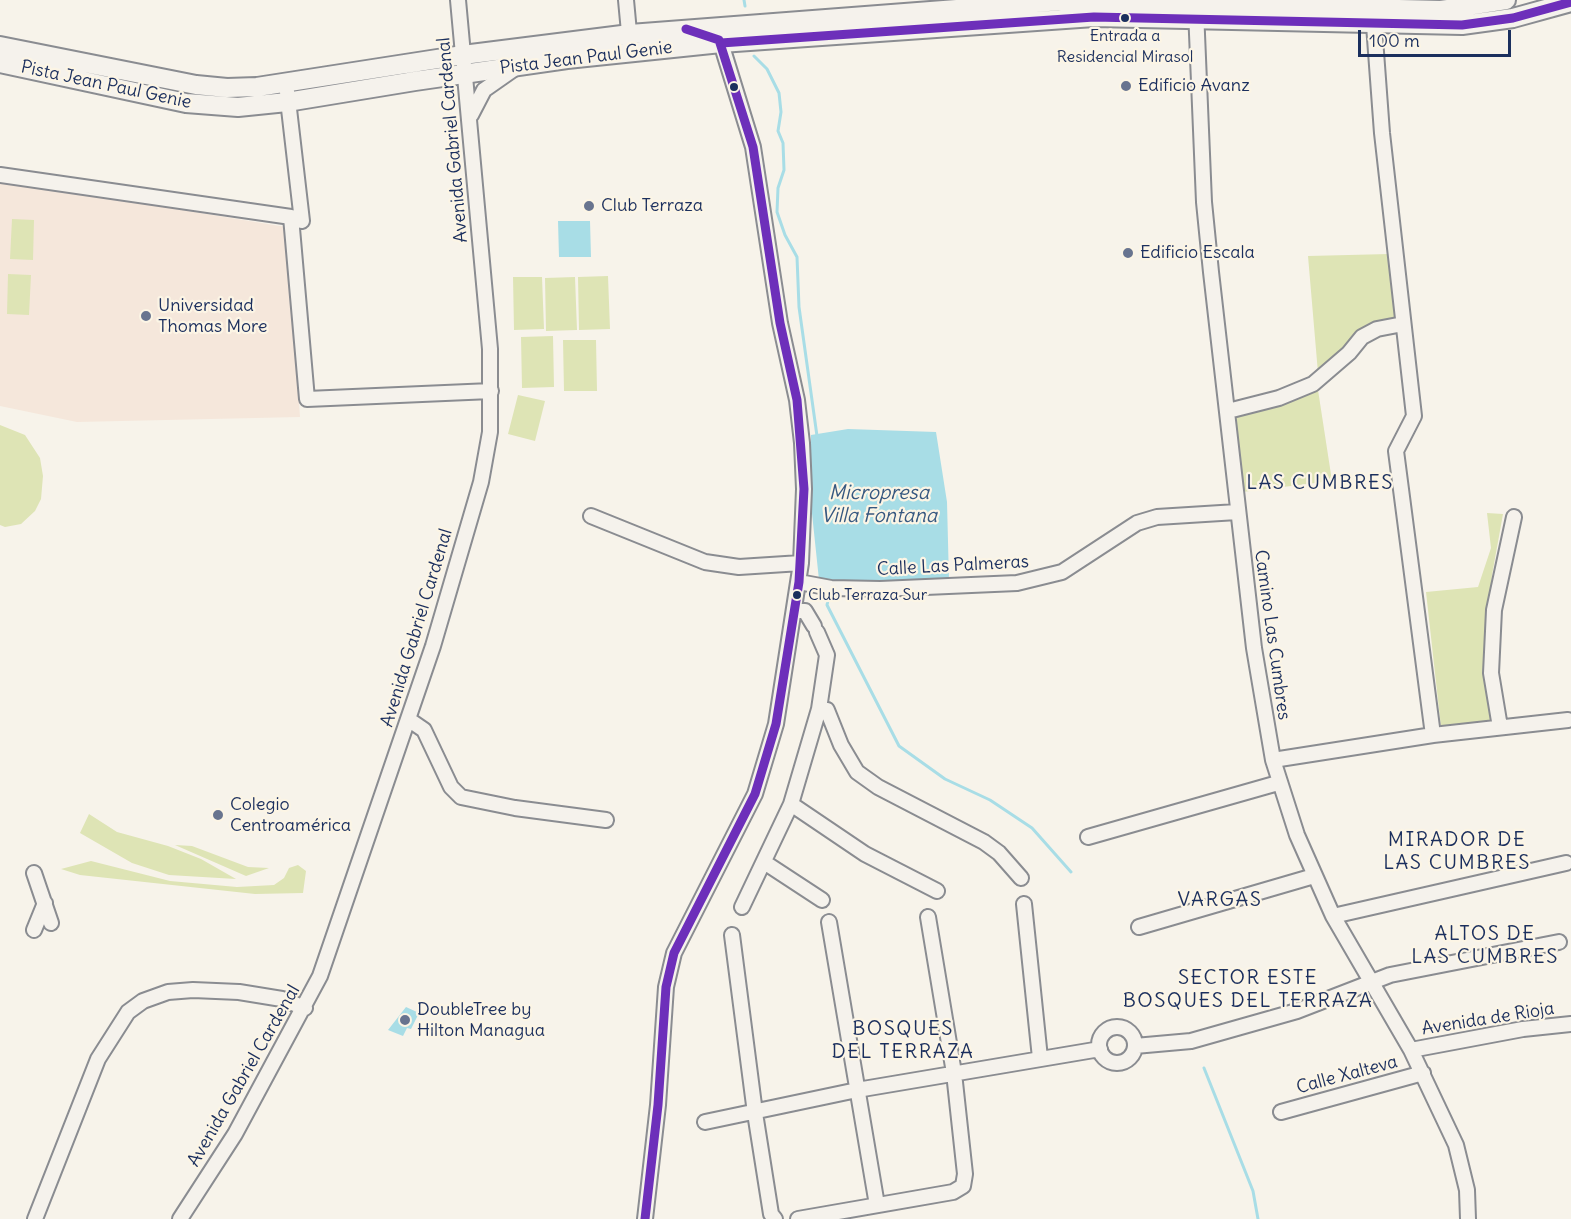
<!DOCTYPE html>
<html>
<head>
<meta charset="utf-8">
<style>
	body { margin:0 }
	#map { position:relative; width:1571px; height:1219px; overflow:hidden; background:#f7f3ea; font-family:Delius,sans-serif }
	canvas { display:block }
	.scale { position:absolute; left:1358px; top:30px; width:153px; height:27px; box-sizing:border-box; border:3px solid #1b2f5e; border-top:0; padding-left:8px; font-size:18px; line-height:21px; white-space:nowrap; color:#1b2f5e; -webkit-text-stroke:4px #fcf5e5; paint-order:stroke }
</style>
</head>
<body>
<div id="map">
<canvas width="1571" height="1219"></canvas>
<div class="scale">100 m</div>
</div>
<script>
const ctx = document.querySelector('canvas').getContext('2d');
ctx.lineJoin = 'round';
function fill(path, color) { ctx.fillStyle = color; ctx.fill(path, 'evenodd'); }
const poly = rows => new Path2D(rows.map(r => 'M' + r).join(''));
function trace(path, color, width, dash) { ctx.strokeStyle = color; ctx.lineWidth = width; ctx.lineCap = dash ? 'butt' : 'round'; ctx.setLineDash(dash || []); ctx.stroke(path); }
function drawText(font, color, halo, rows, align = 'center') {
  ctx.font = font + ' Delius,sans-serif'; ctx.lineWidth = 4.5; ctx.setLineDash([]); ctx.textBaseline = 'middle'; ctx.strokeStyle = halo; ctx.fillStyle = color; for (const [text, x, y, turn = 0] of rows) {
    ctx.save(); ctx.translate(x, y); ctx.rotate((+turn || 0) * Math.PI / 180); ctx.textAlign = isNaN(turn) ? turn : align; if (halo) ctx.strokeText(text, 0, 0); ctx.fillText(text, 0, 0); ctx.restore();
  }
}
fill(poly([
	[0,180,286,227,300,417,77,422,0,406]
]), '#f5e7db');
fill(poly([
	[12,219,34,220,33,260,10,259],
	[1389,254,1396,318,1361,328,1318,373,1308,256],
	[8,274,31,275,29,315,7,314],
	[608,276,610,329,579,330,578,277],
	[513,277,542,277,544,329,514,330],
	[575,277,577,330,546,331,545,278],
	[553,336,554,387,522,388,521,337],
	[563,340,596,340,597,391,564,391],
	[1318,390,1332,481,1242,492,1234,414],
	[518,395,545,401,535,441,508,434],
	[0,425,25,435,40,458,43,476,41,499,35,511,21,524,5,527,0,525],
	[1487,513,1503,514,1492,575,1487,636,1494,720,1441,727,1426,592,1478,587,1491,548],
	[89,814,117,832,168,846,201,859,236,879,169,875,132,863,80,833],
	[175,845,192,846,248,867,269,868,246,876],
	[91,861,170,881,237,887,274,885,284,878,289,868,298,865,306,871,303,893,255,894,80,875,61,869]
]), '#dee4b5');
fill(poly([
	[558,221,590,221,591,257,559,257],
	[848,429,936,432,947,502,949,581,897,583,819,580,811,504,811,435],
	[406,1007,419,1013,411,1029,407,1028,403,1036,388,1030]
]), '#a8dde6');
trace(poly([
	[744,0,745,6],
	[754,56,767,69,779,93,781,112,778,131,783,143,784,170,778,188,777,212,785,235,797,257,799,307,817,436],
	[830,591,827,605,899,746,945,779,990,800,1032,828,1071,872],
	[1204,1068,1253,1191,1258,1219]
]), '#a8dde6', 3);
const minor = poly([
	[626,0,630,43],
	[1196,10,1204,202,1211,272,1254,648,1273,760,1297,835,1333,916,1411,1050,1456,1145,1467,1190,1468,1219],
	[1374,25,1382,133,1414,416,1396,451,1433,735],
	[286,83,302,221],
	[471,115,484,90,514,69],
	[0,175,291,217,307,399,491,391],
	[1228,411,1279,398,1313,384,1349,353,1362,337,1377,329,1403,324],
	[591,516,705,562,739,567,801,563],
	[799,582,831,588,880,589,1017,583,1062,572,1137,523,1157,517,1237,512],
	[795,611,805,611,814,626],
	[817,632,827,655,819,709,827,710,841,745,857,772,878,787,984,842,999,853,1021,878],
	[408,719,424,730,451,787,461,797,515,808,606,820],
	[1500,727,1491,673,1494,610,1514,517],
	[1273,760,1433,735,1568,720],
	[791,804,865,854,937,891],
	[1088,837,1278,783],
	[764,862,822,900],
	[34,873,51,923],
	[1024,904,1040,1058],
	[742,907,791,804,819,709],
	[1333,916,1566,863],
	[829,922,877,1205],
	[1139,927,1314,876],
	[34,930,45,903],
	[732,935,755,1113,771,1214,775,1219],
	'1099 1045a18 18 0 1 1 36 0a18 18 0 1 1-36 0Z',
	[1135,1046,1191,1041,1297,1011,1390,975,1559,942],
	[1411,1050,1523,1029,1571,1024],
	[1281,1112,1423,1073],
	[705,1122,857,1090,1100,1049],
	[35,1219,98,1059,128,1012,143,1001,168,992,193,990,239,992,282,999,305,1008],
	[180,1219,235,1134,320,976,433,646,481,482,490,432,490,349,458,0],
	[645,1219,658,1105,666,987,674,953,755,794,776,724,801,563,804,489,802,443,797,400,780,323,753,147,721,43],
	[798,1219,953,1192,963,1186,965,1174,954,1073,928,917]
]);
const major = poly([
	[0,46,196,85,227,88,257,87,463,55,630,34,1061,1,1441,10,1506,0],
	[0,63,186,103,238,107,287,102,415,81,567,59,721,43,1094,17,1462,25,1513,18,1571,2]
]);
trace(minor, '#8a8c91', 18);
trace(major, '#8a8c91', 22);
trace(minor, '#f5f2ec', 14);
trace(major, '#f5f2ec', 18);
trace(poly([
	[721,43,1094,17,1462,25,1513,18,1571,2],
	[645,1219,658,1105,666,987,674,953,755,794,776,724,799,582,804,489,797,400,780,323,753,147,719,40,686,29]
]), '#6d2fba', 9);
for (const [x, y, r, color] of [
	[1125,18,5,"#1b2f5e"],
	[1126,86,6,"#68748f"],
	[734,87,5,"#1b2f5e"],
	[589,206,6,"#68748f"],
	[1128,253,6,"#68748f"],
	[146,316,6,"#68748f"],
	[797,595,5,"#1b2f5e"],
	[218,815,6,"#68748f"],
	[405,1020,6,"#68748f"]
]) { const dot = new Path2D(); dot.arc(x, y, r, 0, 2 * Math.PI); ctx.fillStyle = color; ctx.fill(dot); trace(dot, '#fcf5e5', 2); }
drawText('16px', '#1b2f5e', '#fcf5e5', [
	["Entrada a",1125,36],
	["Residencial Mirasol",1125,57],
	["Club Terraza Sur",808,595,"left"]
]);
drawText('18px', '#1b2f5e', '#fcf5e5', [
	["Pista Jean Paul Genie",586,58,-7],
	["Pista Jean Paul Genie",106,85,12],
	["Avenida Gabriel Cardenal",453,140,-95],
	["Calle Las Palmeras",953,566,-3],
	["Avenida Gabriel Cardenal",417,628,-73],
	["Camino Las Cumbres",1272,635,82],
	["Avenida de Rioja",1488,1019,-9],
	["Calle Xalteva",1347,1075,-15],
	["Avenida Gabriel Cardenal",244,1076,-60]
]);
drawText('18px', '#1b2f5e', '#fcf5e5', [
	["Edificio Avanz",1138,86],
	["Club Terraza",601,206],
	["Edificio Escala",1140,253],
	["Universidad",158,306],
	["Thomas More",158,327],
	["Colegio",230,805],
	["Centroamérica",230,826],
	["DoubleTree by",417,1010],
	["Hilton Managua",417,1031]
], 'left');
ctx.letterSpacing = '1.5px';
drawText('20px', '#1b2f5e', '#fcf5e5', [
	["LAS CUMBRES",1320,483],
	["MIRADOR DE",1457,840],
	["LAS CUMBRES",1457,863],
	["VARGAS",1220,900],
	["ALTOS DE",1485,934],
	["LAS CUMBRES",1485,957],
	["SECTOR ESTE",1248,978],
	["BOSQUES DEL TERRAZA",1248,1001],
	["BOSQUES",903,1029],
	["DEL TERRAZA",903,1052]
]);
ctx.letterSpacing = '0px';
drawText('italic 20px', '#365880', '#fcf5e5', [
	["Micropresa",879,493],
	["Villa Fontana",879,516]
]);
</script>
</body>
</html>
